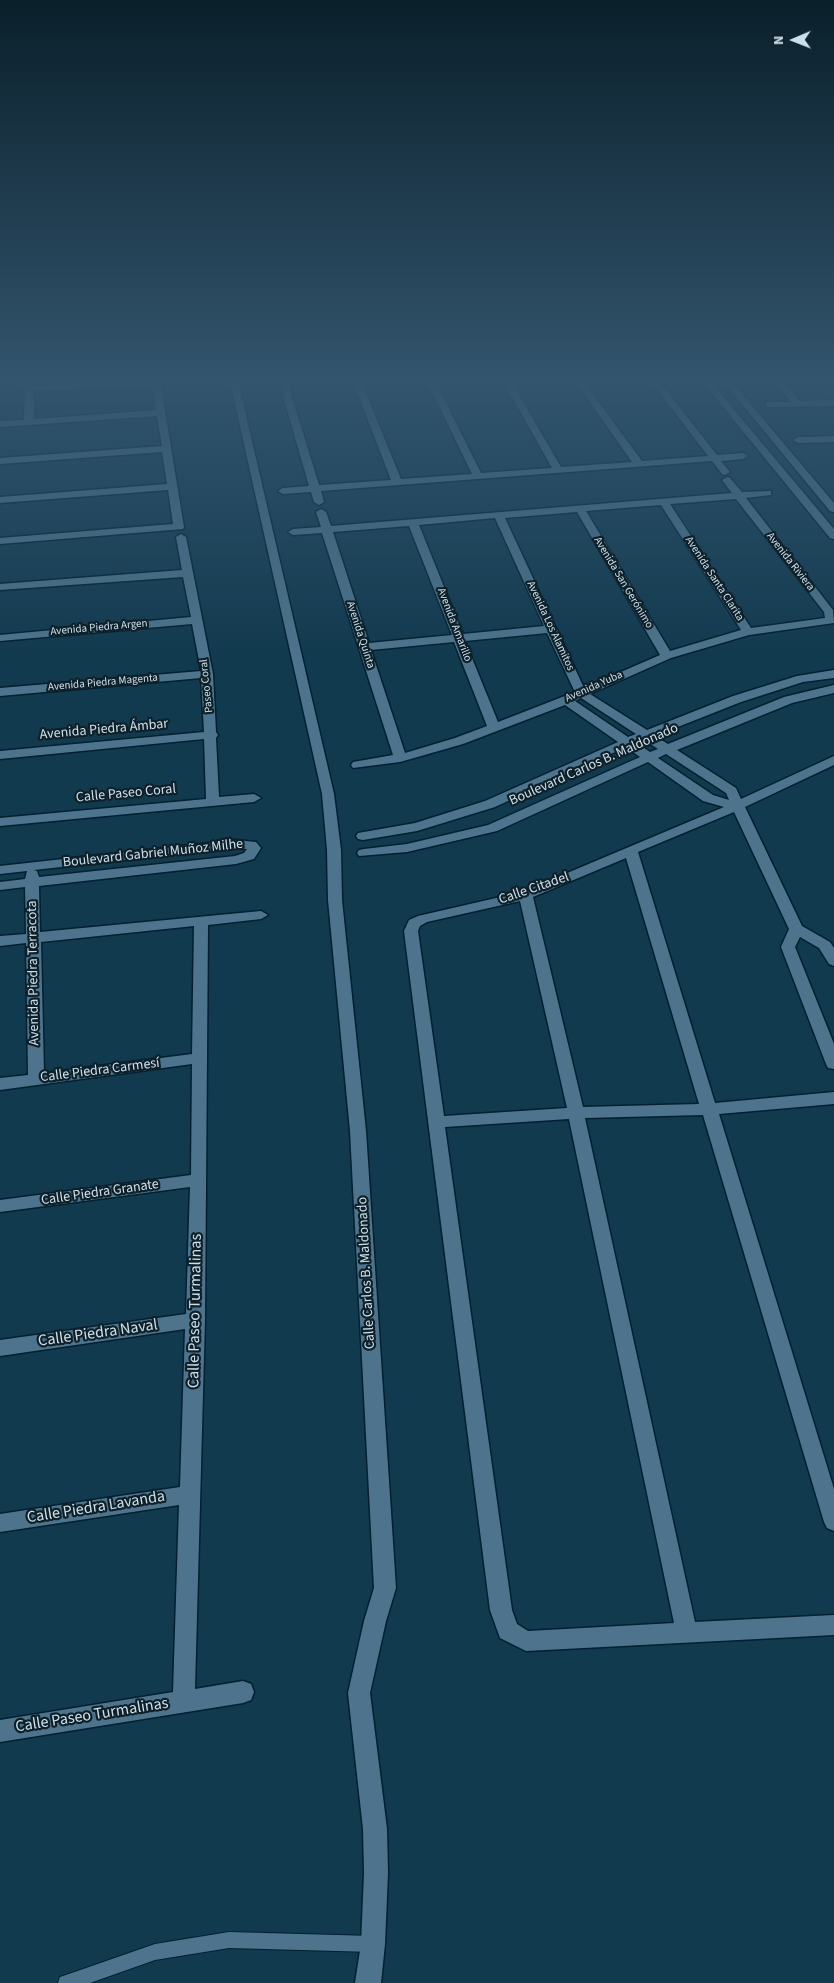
<!DOCTYPE html>
<html>
<head>
<meta charset="utf-8">
<style>
	body { margin:0 }
	#map { position:relative; width:834px; height:1983px; overflow:hidden; background:#123a4f; font-family:"Source Sans 3",sans-serif }
	canvas { display:block }
	.north { position:absolute; left:769px; top:15px; width:50px; height:50px; -webkit-text-stroke:4px #0f2029; paint-order:stroke; rotate:269deg; font-size:14px; font-weight:700; line-height:20px; text-align:center; color:#cbe0ed }
	.north::after { content:''; display:block; margin:auto; width:18px; height:22px; background:#cbe0ed; clip-path:polygon(50% 0,100% 100%,50% 72%,0 100%) }
</style>
</head>
<body>
<div id="map">
<canvas width="834" height="1983"></canvas>
<div class="north">N</div>
</div>
<script>
const ctx = document.querySelector('canvas').getContext('2d');
ctx.lineJoin = 'round';
const poly = rows => new Path2D(rows.map(r => 'M' + r).join(''));
function trace(path, color, width, dash) { ctx.strokeStyle = color; ctx.lineWidth = width; ctx.lineCap = dash ? 'butt' : 'round'; ctx.setLineDash(dash || []); ctx.stroke(path); }
function fill(path, color) { ctx.fillStyle = color; ctx.fill(path, 'evenodd'); }
function drawText(font, color, halo, rows, align = 'center') {
  ctx.font = font + ' "Source Sans 3",sans-serif'; ctx.lineWidth = 4.5; ctx.setLineDash([]); ctx.textBaseline = 'middle'; ctx.strokeStyle = halo; ctx.fillStyle = color; for (const [text, x, y, turn = 0] of rows) {
    ctx.save(); ctx.translate(x, y); ctx.rotate((+turn || 0) * Math.PI / 180); ctx.textAlign = isNaN(turn) ? turn : align; if (halo) ctx.strokeText(text, 0, 0); ctx.fillText(text, 0, 0); ctx.restore();
  }
}
const lane = poly([
	[229,1932,373,1936,379,1938,381,1944,379,1950,373,1952,229,1948,155,1960,90,1983,58,1983,60,1977,66,1975,155,1944,229,1932]
]);
const street = poly([
	[25,381,33,381,33,386,116,381,160,381,184,527,183,529,0,544,0,538,173,524,168,490,0,503,0,497,167,484,162,452,0,464,0,458,162,446,157,416,0,427,0,421,24,420,25,381],
	[152,384,156,410,34,419,33,391,152,384],
	[230,381,238,381,334,794,341,850,342,900,366,1131,396,1588,386,1621,370,1693,387,1829,388,1873,385,1944,381,1983,355,1983,361,1944,364,1873,363,1829,348,1693,364,1621,374,1588,350,1131,328,900,327,850,322,794,230,381],
	[279,381,287,381,319,485,391,480,353,381,361,381,401,479,472,474,427,381,435,381,481,473,552,468,503,381,511,381,561,467,632,462,575,381,583,381,642,461,708,456,651,381,659,381,717,455,743,453,748,456,743,459,721,461,730,472,725,475,722,474,712,461,321,491,324,502,319,505,314,502,311,492,283,494,278,491,283,488,309,486,279,381],
	[702,381,710,381,834,529,834,539,830,538,702,381],
	[723,381,731,381,834,503,834,512,830,511,723,381],
	[773,381,782,381,800,401,834,400,834,406,766,407,766,403,769,402,791,402,773,381],
	[834,436,834,442,798,443,793,440,798,437,834,436],
	[727,477,730,478,742,492,771,491,771,495,746,498,833,610,834,623,749,635,671,658,590,694,647,730,733,696,797,676,834,670,834,678,803,682,741,702,655,736,668,744,784,697,834,685,834,693,792,703,677,750,736,788,741,799,834,756,834,765,745,807,802,926,830,942,834,948,834,966,829,964,819,948,800,937,795,947,834,1044,834,1069,828,1068,826,1064,781,947,789,929,734,812,638,852,715,1103,834,1092,834,1104,719,1114,834,1489,834,1531,827,1528,824,1522,703,1115,585,1118,695,1622,834,1615,834,1635,526,1651,500,1638,490,1610,404,931,409,920,418,916,522,892,724,807,703,801,648,762,497,831,407,852,359,856,357,853,359,850,364,849,407,844,488,825,640,757,626,747,495,807,417,831,363,840,358,839,356,836,358,833,415,823,485,801,618,742,565,705,463,744,400,762,353,768,351,765,353,762,393,755,322,533,293,535,288,532,293,529,321,527,316,512,321,509,326,512,331,526,732,493,722,480,727,477],
	[736,499,824,612,825,618,751,628,670,504,736,499],
	[661,505,741,630,670,651,586,511,661,505],
	[577,512,660,655,584,688,505,518,577,512],
	[495,518,544,626,463,634,419,525,495,518],
	[409,526,452,635,369,643,333,532,409,526],
	[547,633,575,692,498,722,465,641,547,633],
	[454,642,487,726,455,738,405,753,371,650,454,642],
	[581,698,636,734,628,737,575,701,581,698],
	[644,740,658,749,650,752,637,743,644,740],
	[666,754,726,793,729,800,713,795,658,758,666,754],
	[626,858,699,1104,583,1107,533,897,626,858],
	[520,901,567,1108,444,1116,418,931,420,926,427,922,520,901],
	[569,1119,674,1623,528,1631,517,1624,512,1610,445,1127,569,1119],
	[181,534,186,537,213,674,216,732,218,735,216,738,219,797,254,794,261,798,254,802,0,826,0,818,206,799,204,739,0,759,0,751,204,732,201,678,0,696,0,688,201,671,192,624,0,641,0,635,191,617,183,577,0,590,0,584,182,570,176,537,181,534],
	[235,840,256,842,261,848,254,859,236,864,39,886,40,932,261,911,268,915,261,919,208,925,205,1320,195,1689,243,1681,251,1684,254,1692,251,1700,243,1703,0,1742,0,1720,173,1692,179,1505,0,1532,0,1514,180,1487,185,1329,0,1356,0,1340,186,1314,190,1187,0,1212,0,1200,191,1175,192,1064,0,1090,0,1078,28,1075,26,943,0,946,0,936,26,934,25,887,0,890,0,882,25,879,27,871,0,874,0,866,235,840],
	[235,848,247,849,244,853,235,856,39,877,37,871,34,870,235,848],
	[194,926,192,1054,44,1073,41,942,194,926]
]);
trace(lane, '#022030', 2);
trace(street, '#022030', 3);
fill(lane, '#4d748c');
fill(street, '#4d748c');
const sky = ctx.createLinearGradient(0, 0, 0, 658);
sky.addColorStop(0, '#0a202b');
sky.addColorStop(0.58, '#33556e');
sky.addColorStop(1, '#33556e00');
ctx.fillStyle = sky;
ctx.fillRect(0, 0, 834, 658);
drawText('11px', '#cbe0ed', '#0f2029', [
	["Avenida Riviera",790,562,52],
	["Avenida Santa Clarita",714,579,57],
	["Avenida San Gerónimo",623,583,59],
	["Avenida Amarillo",454,625,69],
	["Avenida Los Alamitos",550,626,65],
	["Avenida Piedra Argen",99,628,-5],
	["Avenida Quinta",360,635,72],
	["Avenida Piedra Magenta",103,683,-5],
	["Paseo Coral",207,686,-96],
	["Avenida Yuba",594,687,-24]
]);
drawText('14px', '#cbe0ed', '#0f2029', [
	["Avenida Piedra Ámbar",104,730,-5],
	["Boulevard Carlos B. Maldonado",594,765,-24],
	["Calle Paseo Coral",126,794,-5],
	["Boulevard Gabriel Muñoz Milhe",153,854,-6],
	["Calle Citadel",534,889,-19],
	["Avenida Piedra Terracota",34,973,-91],
	["Calle Piedra Carmesí",100,1071,-7],
	["Calle Piedra Granate",100,1193,-8],
	["Calle Carlos B. Maldonado",367,1273,-93]
]);
drawText('16px', '#cbe0ed', '#0f2029', [
	["Calle Paseo Turmalinas",196,1311,-89],
	["Calle Piedra Naval",98,1334,-8],
	["Calle Piedra Lavanda",96,1508,-9],
	["Calle Paseo Turmalinas",92,1716,-9]
]);
</script>
</body>
</html>
